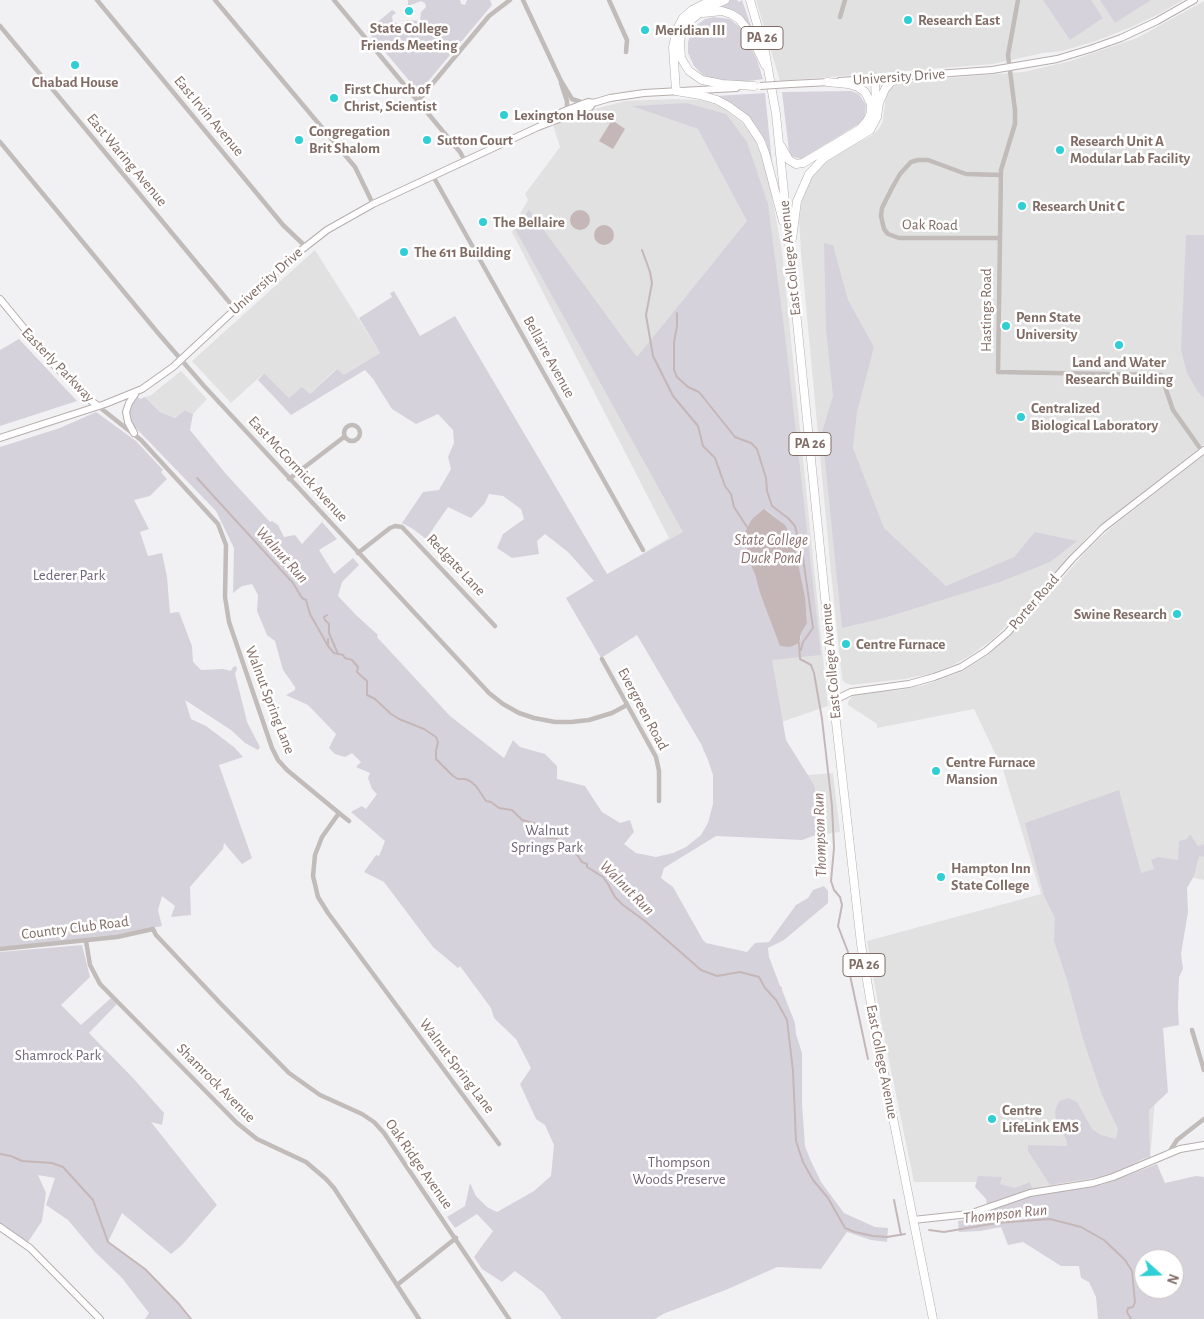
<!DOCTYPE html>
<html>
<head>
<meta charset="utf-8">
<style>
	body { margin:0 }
	#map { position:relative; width:1204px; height:1319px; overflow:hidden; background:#f1f1f4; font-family:"Alegreya Sans",sans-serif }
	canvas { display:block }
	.north { position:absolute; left:1134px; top:1249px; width:50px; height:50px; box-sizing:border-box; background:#fff; border:1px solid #ccc4c1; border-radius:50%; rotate:110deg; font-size:14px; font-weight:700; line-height:20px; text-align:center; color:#806c65 }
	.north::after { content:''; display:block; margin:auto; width:18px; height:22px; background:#30cfd6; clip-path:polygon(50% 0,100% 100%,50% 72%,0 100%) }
</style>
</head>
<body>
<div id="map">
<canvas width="1204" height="1319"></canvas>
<div class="north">N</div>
</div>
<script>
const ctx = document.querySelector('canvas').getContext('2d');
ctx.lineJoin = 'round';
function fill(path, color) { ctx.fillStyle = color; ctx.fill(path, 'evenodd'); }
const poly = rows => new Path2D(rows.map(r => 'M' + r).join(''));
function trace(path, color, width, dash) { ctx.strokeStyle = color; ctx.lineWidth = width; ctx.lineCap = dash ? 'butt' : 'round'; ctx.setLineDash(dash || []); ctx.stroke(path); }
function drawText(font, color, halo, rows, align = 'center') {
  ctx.font = font + ' "Alegreya Sans",sans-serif'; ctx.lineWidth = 5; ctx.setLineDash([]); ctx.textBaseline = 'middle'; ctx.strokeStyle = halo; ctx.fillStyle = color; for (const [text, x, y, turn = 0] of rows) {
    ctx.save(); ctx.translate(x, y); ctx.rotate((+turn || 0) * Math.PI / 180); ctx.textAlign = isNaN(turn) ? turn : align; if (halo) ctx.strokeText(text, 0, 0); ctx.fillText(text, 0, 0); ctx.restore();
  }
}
fill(poly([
	[756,0,1183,0,1159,14,1129,28,1096,41,1062,51,1043,53,993,64,780,81],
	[1204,1,1204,444,1093,531,1011,621,993,639,971,655,953,665,930,674,904,679,852,685,845,683,842,679,841,670,830,562,801,253,799,219,803,194,811,178,822,165,844,150,871,136,879,129,883,121,886,93,891,86,898,82,1023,72,1067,62,1137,38],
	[672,99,700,100,720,106,746,126,755,139,763,160,771,191,782,251,828,706,773,725,808,775,833,773,840,832,804,837,607,575,669,538,512,232,515,227,514,224,528,200,525,194,560,147,553,125,571,117,575,120,583,118,591,110,625,101],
	[315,250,380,353,343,376,336,369,310,394,289,398,264,373,231,403,192,361],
	[181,371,207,399,193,414,185,410,175,418,160,412,145,397,151,395],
	[1204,455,1204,880,1188,877,1161,1027,1150,1160,1132,1169,1097,1179,1069,1182,1025,1192,992,1182,914,1182,882,1027,867,941,1041,894,1003,770,974,709,877,728,877,724,848,705,848,702,852,696,857,694,901,690,924,685,961,672,988,655,1021,625,1090,547,1112,527]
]), '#e2e1e2');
fill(poly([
	[408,0,460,0,461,4,465,5,467,0,490,0,492,5,419,92,367,31,392,10,394,11,396,13,392,16,393,22,399,24,399,28,403,28,404,23,407,20,420,21,421,12,426,7,425,3,421,1,408,6],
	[730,0,737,0,739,2,742,0,755,38,749,27,714,8],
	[1043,0,1091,0,1103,18,1070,40],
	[1100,0,1151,0,1115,23],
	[714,17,730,19,743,30,757,60,763,79,741,82,715,80,703,75,694,66,688,53,688,42,691,34,697,25,705,19],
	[851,91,859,94,866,105,865,117,862,122,801,159,791,156,789,151,782,92],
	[765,93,773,172,766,142,756,126,745,113,730,102,716,96],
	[687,103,726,114,747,142,768,204,786,343,821,655,772,660,786,740,814,785,824,832,802,840,716,836,664,868,661,878,673,887,703,940,706,943,747,952,755,943,769,942,796,905,808,898,813,890,824,886,828,891,828,903,784,940,768,948,769,957,780,986,782,987,782,990,795,1023,796,1034,802,1053,802,1104,805,1146,810,1159,821,1182,844,1213,875,1227,888,1228,887,1242,871,1240,847,1232,821,1269,777,1267,728,1289,663,1314,655,1319,562,1319,543,1292,515,1271,502,1282,482,1269,474,1257,493,1231,477,1214,455,1228,447,1217,465,1206,470,1183,476,1196,487,1207,497,1212,534,1191,551,1176,554,1145,545,1125,536,1119,520,1084,531,1068,516,1039,494,1018,491,1008,460,966,458,968,433,947,384,882,364,872,376,855,379,856,385,841,351,812,362,806,366,809,377,794,372,789,368,778,370,773,356,767,361,762,352,753,345,757,335,754,329,748,336,734,308,705,286,695,295,690,295,687,283,670,275,641,267,635,257,611,258,595,252,584,242,586,233,593,234,548,216,511,134,426,129,418,128,410,133,400,137,396,140,399,145,397,160,412,175,418,185,410,193,414,190,430,226,474,270,522,272,521,278,525,284,537,295,535,302,544,322,522,337,539,319,550,334,574,353,558,359,565,342,582,338,596,356,615,378,635,377,637,450,716,504,758,513,740,520,747,545,754,557,766,557,779,585,786,602,812,620,823,630,820,634,832,624,844,636,853,656,857,673,853,686,847,701,835,708,823,713,804,713,775,708,760,701,744,637,635,601,658,566,598,594,581,568,552,545,534,537,541,539,554,512,558,497,548,503,534,524,519,521,509,503,496,489,494,485,503,471,518,448,507,426,539,413,529,402,523,423,492,439,490,451,469,448,457,454,443,453,430,438,414,416,424,392,409,373,379,365,370,291,415,258,380,264,373,289,398,302,387,310,394,337,369,344,375,380,353,359,318,392,297,390,293,394,291,420,336,455,316,607,574,683,532,515,229,529,210,637,357,747,221,698,129,632,106],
	[766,509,785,525,793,540,807,616,807,623,801,633,801,639,768,613,760,593,755,574,748,559,745,532],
	[1186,235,1204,235,1204,398,1198,392,1187,373,1181,350],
	[824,243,833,245,848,300,874,347,857,412,853,448,884,528,946,586,1014,557,1035,532,1077,541,1050,562,1000,582,884,618,842,628,822,432,833,396,826,330],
	[19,339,77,401,0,426,0,350],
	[96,412,136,441,163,470,161,472,167,479,150,496,134,500,149,529,140,532,148,556,162,553,167,577,170,613,179,612,192,646,193,662,201,670,223,669,231,671,233,667,236,666,237,669,235,674,244,709,247,722,260,747,258,750,245,743,231,730,185,700,191,719,206,726,234,747,243,757,219,765,252,858,242,864,224,843,223,849,190,887,191,915,171,917,175,906,162,896,158,910,162,926,86,941,0,947,0,447,60,428],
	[1119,790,1141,873,1154,869,1151,860,1158,857,1178,860,1179,841,1187,839,1190,834,1198,846,1204,844,1204,857,1199,856,1194,876,1187,888,1188,912,1181,954,1183,969,1179,977,1178,1007,1179,1025,1163,1028,1168,1092,1149,1110,1150,1157,1144,1158,1118,1172,1099,1177,1050,1185,1028,1151,1028,1145,1067,1146,1066,1139,1056,1121,1055,1111,1059,1101,1068,1098,1077,1102,1092,1129,1101,1135,1116,1139,1118,1129,1102,1095,1083,1039,1068,983,1054,941,1055,918,1044,896,1025,823],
	[82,945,90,977,61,1005,81,1025,111,998,117,1004,89,1033,133,1078,164,1113,162,1125,151,1122,217,1205,182,1245,171,1254,122,1213,108,1242,145,1269,179,1304,191,1319,145,1319,149,1313,122,1278,95,1252,68,1220,46,1205,55,1178,38,1175,46,1193,42,1221,26,1245,0,1227,0,952],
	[1157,1164,1165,1183,1196,1176,1204,1177,1204,1319,1098,1319,1096,1297,1089,1282,1081,1278,1079,1266,1061,1266,1023,1242,1008,1245,1001,1227,980,1231,959,1232,958,1221,979,1218,988,1212,986,1199,975,1187,978,1176,1002,1177,1000,1184,1015,1188,1030,1182,1034,1195,1051,1193,1104,1184],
	[1144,1259,1174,1259,1174,1289,1144,1289]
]), '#d6d2db');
fill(poly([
	[612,120,625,129,613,149,599,141],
	'570 220a10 10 0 1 1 20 0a10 10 0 1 1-20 0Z',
	'594 235a10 10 0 1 1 20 0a10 10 0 1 1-20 0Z',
	[764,509,785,525,793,540,805,597,807,623,801,633,799,643,790,647,780,646,760,593,755,574,748,559,745,532,752,519]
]), '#c5b7b7');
trace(poly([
	[642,250,650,272,652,283,646,315,653,356,673,396,698,426,703,446,715,458,725,486,731,494,734,507,747,527],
	[677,313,677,326,674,342,674,370,677,377,688,387,699,392,735,437,751,443,757,449,766,478,767,491,772,506,788,518,795,526,803,558,813,628,803,642,801,650],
	[197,478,293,583,302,598,306,600,310,614,328,646,334,653,343,655,345,658,352,660,358,667,357,672,367,681,367,695,375,699,391,714,399,719,424,729,436,737,438,742,436,751,436,759,453,776,458,779,465,779,470,781,476,786,486,801,491,802,499,808,512,810,522,820,534,823,542,835,547,838,555,838,560,841,578,856,582,862,587,864,587,867,603,877,608,884,615,897,623,905,645,921,701,970,717,976,740,972,759,977,765,988,776,1000,787,1020,793,1071,796,1141,803,1162,813,1180,828,1198,845,1228,855,1232,873,1236,887,1237,905,1234],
	[327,615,324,617,325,620,329,624,329,633,338,654],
	[328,639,328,646],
	[799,643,800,659,811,665,814,673,822,719,832,806,834,848,831,881,834,890,840,897,842,905,838,926,848,952,848,966,868,1059],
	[0,1154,11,1156,22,1161,52,1163,63,1167,93,1200,108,1242,145,1269,179,1304,191,1319],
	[894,1200,901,1235],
	[929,1230,944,1232,997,1223,1050,1219,1081,1227,1104,1240,1125,1260,1132,1271,1135,1302,1133,1307,1128,1308,1127,1312,1131,1319]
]), '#c5b7b7', 2);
const secondary = poly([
	[840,81,992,70,1057,59,1090,49,1121,38,1157,21,1194,0],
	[791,84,830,82],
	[542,123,551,117,567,110,588,102,593,103,610,98,644,93,736,88],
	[0,299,55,366,90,400,98,406],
	[134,433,128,422,126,412,129,403,135,394],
	[0,438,105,404,142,389,173,367,286,262,327,230,373,204,538,127,590,107,593,103],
	[835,700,851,692,909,684,934,677,961,667,986,651,1007,633,1072,559,1103,528,1204,450],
	[913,1220,969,1214,1030,1193,1093,1183,1113,1177,1180,1149,1204,1145],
	[0,1227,30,1248,100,1319]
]);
const primary = poly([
	[712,0,692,10,683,18,677,29,673,47,676,91,700,95,717,100,728,106,746,119,760,140,765,153,783,221],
	[725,0,703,10,690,21,681,36,680,43,681,58,689,71,702,80,722,84,754,86],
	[750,0,765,52,776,114,828,627,835,713,861,944,874,1022,933,1319],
	[703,13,722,11,731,14,739,19,750,33,765,65],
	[875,78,876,108],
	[781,146,789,160,796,164,803,163,860,129,867,121,871,113,871,104,865,92,858,87,848,84,827,82],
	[792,239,797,201,809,174,824,158,870,130,877,117,879,103,885,89,891,82,904,76]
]);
trace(secondary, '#b6aeac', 8);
trace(primary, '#b6afad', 9);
trace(poly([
	[97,0,283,225,305,246],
	[215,0,355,167,373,204],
	[334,0,460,152,465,161],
	[523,0,561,81,572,99,584,103],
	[609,0,627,40,626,52],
	[1018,0,1008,55,1015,110,1015,124,1001,170,998,372,1161,375,1173,410,1202,451],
	[840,17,845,0],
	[0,26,235,309],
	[561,83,567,101,567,110],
	[418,101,489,16,510,0],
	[0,142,158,333,204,386,489,693,503,704,519,713,534,718,555,722,571,722,589,720,612,713,627,705],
	[433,176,643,550],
	[999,238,899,238,888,234,884,229,881,216,882,208,892,188,900,174,911,162,918,160,928,160,966,174,1001,175],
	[98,406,141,440,218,524,226,545,225,597,229,622,272,748,278,760,287,770,339,813,322,837,315,855,313,876,318,897,328,913,499,1144],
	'344 433a8 8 0 1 1 16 0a8 8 0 1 1-16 0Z',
	[289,479,344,437],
	[358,553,390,528,395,526,402,527,495,626],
	[602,659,656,757,659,771,659,801],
	[339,813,349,821],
	[86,941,90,965,100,984,237,1123,257,1139,306,1162,326,1179,334,1188,419,1319],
	[0,949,117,937,153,929,156,935,221,1004,289,1073,320,1095,362,1114,374,1122,384,1133,509,1319],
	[1192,1030,1204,1070],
	[1168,1154,1177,1140,1204,1119],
	[397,1285,456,1238]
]), '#c1bbb9', 4.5);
trace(secondary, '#fff', 6);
trace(primary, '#fff', 8);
const secondaryBridge = poly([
	[760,86,791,84]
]);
trace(secondaryBridge, '#b6aeac', 8, []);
trace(secondaryBridge, '#fff', 6);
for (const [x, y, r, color] of [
	[409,11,5,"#30cfd6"],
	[908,20,5,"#30cfd6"],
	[645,30,5,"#30cfd6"],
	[75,65,5,"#30cfd6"],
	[334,98,5,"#30cfd6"],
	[504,115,5,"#30cfd6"],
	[299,140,5,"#30cfd6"],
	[427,140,5,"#30cfd6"],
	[1060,150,5,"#30cfd6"],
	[1022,206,5,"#30cfd6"],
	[483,222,5,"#30cfd6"],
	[404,252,5,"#30cfd6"],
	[1006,326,5,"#30cfd6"],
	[1119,345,5,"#30cfd6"],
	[1021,417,5,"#30cfd6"],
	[1177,614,5,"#30cfd6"],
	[846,644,5,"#30cfd6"],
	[936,771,5,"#30cfd6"],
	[941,877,5,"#30cfd6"],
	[992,1119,5,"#30cfd6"]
]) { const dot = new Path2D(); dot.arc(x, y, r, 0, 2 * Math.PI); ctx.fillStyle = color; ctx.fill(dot); trace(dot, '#fff', 2); }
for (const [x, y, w] of [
	[762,38,42],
	[810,444,42],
	[864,965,42]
]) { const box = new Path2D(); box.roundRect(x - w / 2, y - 11.5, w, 23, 4); ctx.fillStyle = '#fff'; ctx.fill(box); trace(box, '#806c65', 1); }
drawText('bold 14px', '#806c65', null, [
	["PA 26",762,38],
	["PA 26",810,444],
	["PA 26",864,965]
]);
drawText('bold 15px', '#806c65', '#fff', [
	["Research East",918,20],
	["State College",409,28,"center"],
	["Friends Meeting",409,45,"center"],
	["Meridian III",655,30],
	["Chabad House",75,82,"center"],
	["First Church of",344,89],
	["Christ, Scientist",344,106],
	["Lexington House",514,115],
	["Congregation",309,131],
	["Brit Shalom",309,148],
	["Sutton Court",437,140],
	["Research Unit A",1070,141],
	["Modular Lab Facility",1070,158],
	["Research Unit C",1032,206],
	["The Bellaire",493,222],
	["The 611 Building",414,252],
	["Penn State",1016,317],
	["University",1016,334],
	["Land and Water",1119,362,"center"],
	["Research Building",1119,379,"center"],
	["Centralized",1031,408],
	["Biological Laboratory",1031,425],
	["Swine Research",1167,614,"right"],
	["Centre Furnace",856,644],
	["Centre Furnace",946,762],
	["Mansion",946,779],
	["Hampton Inn",951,868],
	["State College",951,885],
	["Centre",1002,1110],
	["LifeLink EMS",1002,1127]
], 'left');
drawText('15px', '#806c65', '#fff', [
	["University Drive",899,77,-4],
	["East Irvin Avenue",209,116,50],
	["East Waring Avenue",127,160,50],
	["Oak Road",930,225,1],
	["East College Avenue",790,258,-96],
	["University Drive",266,281,-42],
	["Hastings Road",986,310,-90],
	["Bellaire Avenue",549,357,61],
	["Easterly Parkway",58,365,46],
	["East McCormick Avenue",298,469,47],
	["Redgate Lane",456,565,47],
	["Porter Road",1034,602,-49],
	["East College Avenue",831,661,-95],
	["Walnut Spring Lane",270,700,69],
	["Evergreen Road",643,709,62],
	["Country Club Road",75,928,-7],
	["East College Avenue",882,1062,79],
	["Walnut Spring Lane",457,1066,53],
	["Shamrock Avenue",216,1083,45],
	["Oak Ridge Avenue",419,1164,55]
]);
drawText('15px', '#706477', '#fff', [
	["Lederer Park",69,575],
	["Walnut",547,830],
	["Springs Park",547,847],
	["Shamrock Park",58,1055],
	["Thompson",679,1162],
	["Woods Preserve",679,1179]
]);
drawText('italic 16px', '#8a6e6b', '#fff', [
	["State College",771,540],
	["Duck Pond",771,558],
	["Walnut Run",282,555,48],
	["Thompson Run",820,835,-92],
	["Walnut Run",627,888,45],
	["Thompson Run",1005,1214,-6]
]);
</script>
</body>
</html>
